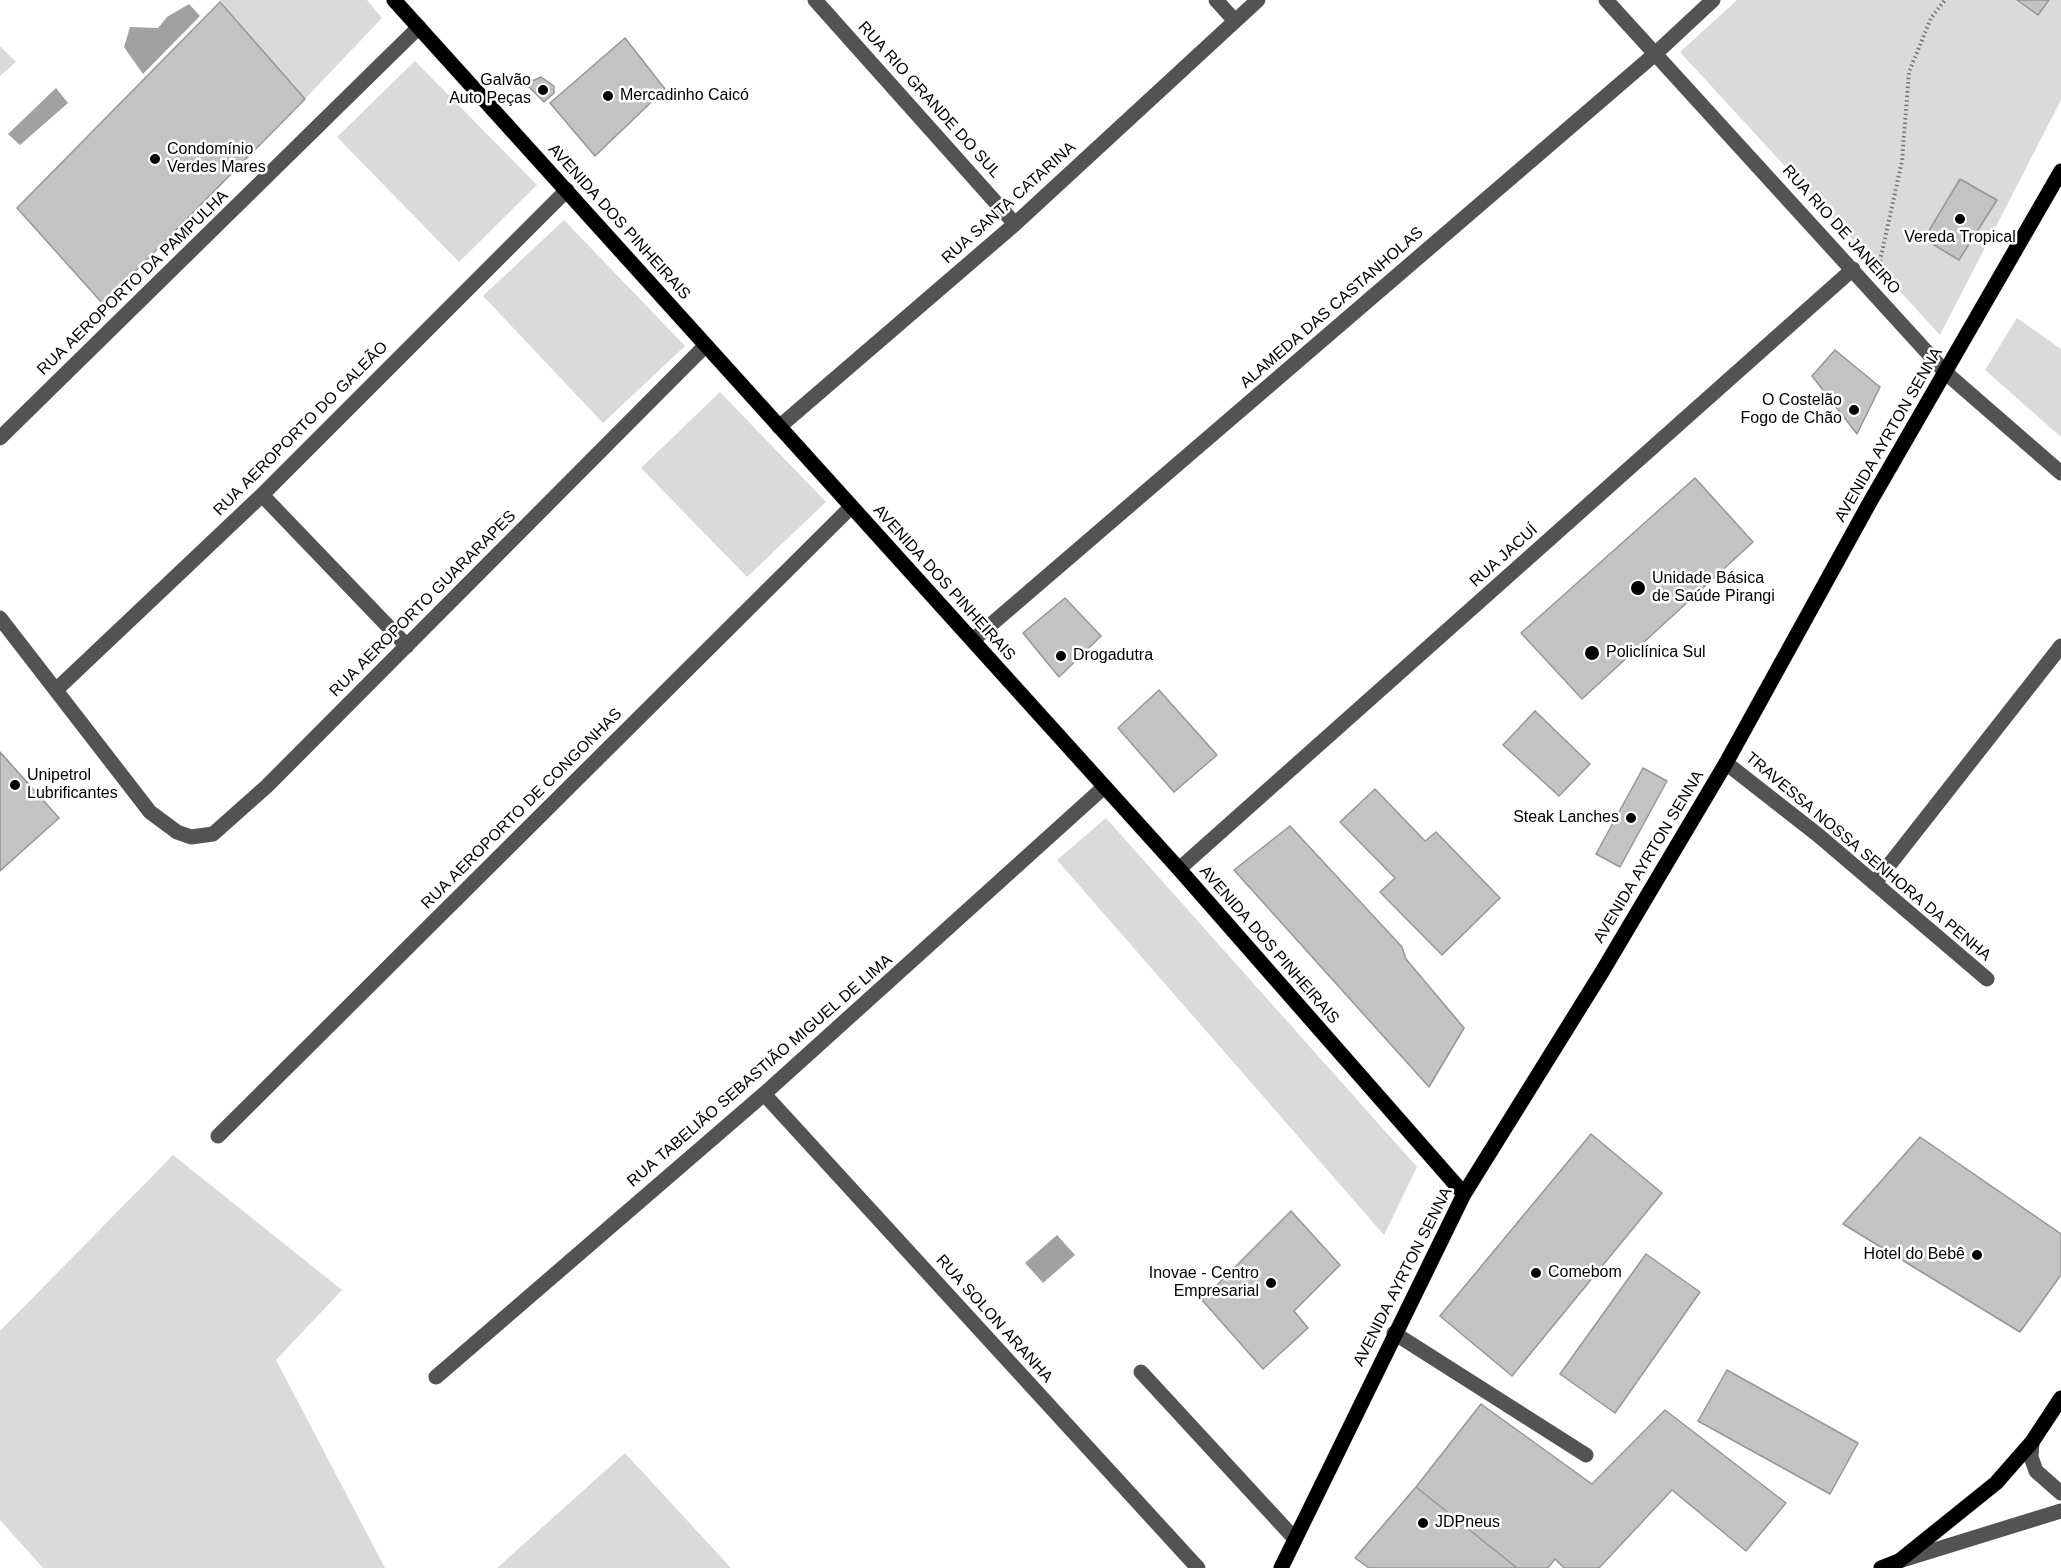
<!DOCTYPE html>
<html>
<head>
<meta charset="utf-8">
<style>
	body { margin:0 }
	canvas { display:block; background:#fff }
</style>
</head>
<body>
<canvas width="2061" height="1568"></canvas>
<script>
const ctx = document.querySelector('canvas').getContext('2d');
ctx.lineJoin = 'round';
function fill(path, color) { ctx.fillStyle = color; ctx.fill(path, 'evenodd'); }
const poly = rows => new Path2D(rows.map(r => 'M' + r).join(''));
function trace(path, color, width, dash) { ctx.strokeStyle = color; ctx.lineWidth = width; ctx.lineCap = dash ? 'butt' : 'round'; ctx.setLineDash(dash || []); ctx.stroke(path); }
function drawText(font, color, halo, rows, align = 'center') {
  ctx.font = font + ' Helvetica,sans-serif'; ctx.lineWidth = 5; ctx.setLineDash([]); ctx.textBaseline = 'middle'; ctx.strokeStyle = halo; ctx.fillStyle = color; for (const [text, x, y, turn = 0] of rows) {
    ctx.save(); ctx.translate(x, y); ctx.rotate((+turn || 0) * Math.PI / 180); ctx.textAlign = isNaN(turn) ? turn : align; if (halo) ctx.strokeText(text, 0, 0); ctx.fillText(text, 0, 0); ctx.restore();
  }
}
fill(poly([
	[219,0,367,0,382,18,305,99],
	[1737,0,2061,0,2061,100,1940,335,1680,52],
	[0,46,16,62,0,76],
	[415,61,537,185,459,262,337,137],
	[564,220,685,346,603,423,483,296],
	[2017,318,2061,349,2061,437,1985,370],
	[720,392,826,502,747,577,641,468],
	[1106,818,1417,1167,1384,1235,1057,860],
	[173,1155,342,1290,276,1360,385,1568,43,1568,0,1520,0,1331],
	[625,1453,731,1568,497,1568]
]), '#dadada');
fill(poly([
	[189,4,200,16,143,74,124,47,130,27,158,28,167,17],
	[56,88,68,103,20,145,8,134],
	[1057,1235,1075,1255,1043,1283,1025,1263]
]), '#a1a1a1');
const building = poly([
	[2017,0,2049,0,2038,15,2017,0],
	[220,2,305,99,103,304,17,208,220,2],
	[625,38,665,89,595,156,550,103,625,38],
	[541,77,554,86,554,93,544,102,526,84,541,77],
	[1960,179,1997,200,1959,260,1924,239,1960,179],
	[1835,350,1880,387,1857,434,1812,376,1835,350],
	[1695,478,1753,542,1582,699,1521,633,1695,478],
	[1065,598,1101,636,1059,677,1023,633,1065,598],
	[1159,690,1217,755,1174,792,1118,728,1159,690],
	[1535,711,1590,764,1559,796,1503,745,1535,711],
	[0,752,59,818,0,871,0,752],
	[1643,768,1667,781,1620,867,1596,854,1643,768],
	[1375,789,1425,841,1436,832,1500,898,1442,955,1380,892,1395,878,1340,822,1375,789],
	[1290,826,1402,947,1406,959,1464,1028,1429,1087,1234,870,1290,826],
	[1591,1134,1662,1193,1512,1376,1440,1316,1591,1134],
	[1920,1137,2061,1234,2061,1275,2020,1332,1843,1224,1920,1137],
	[1291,1211,1340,1265,1294,1311,1308,1328,1263,1369,1202,1300,1291,1211],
	[1646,1254,1700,1292,1615,1413,1560,1374,1646,1254],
	[1727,1370,1858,1443,1830,1494,1698,1421,1727,1370],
	[1481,1404,1592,1484,1665,1410,1786,1503,1746,1551,1672,1490,1599,1568,1564,1568,1555,1559,1548,1568,1517,1568,1416,1487,1481,1404],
	[1416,1487,1517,1568,1369,1568,1355,1558,1416,1487]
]);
fill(building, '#c3c3c3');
trace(building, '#979797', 1.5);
const major = poly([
	[394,0,1179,869,1464,1194],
	[1281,1568,1464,1194,1602,972,1726,763,1870,502,2061,171],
	[1881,1568,1899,1561,1996,1483,2032,1442,2061,1398]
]);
trace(major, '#dbdbdb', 16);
trace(poly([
	[1880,261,1902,161,1909,72,1931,18,1945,0]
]), '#757575', 4, [1.5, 3]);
trace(poly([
	[815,0,1015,224],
	[1216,0,1235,21],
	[1606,0,1946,373,2061,473],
	[779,427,1015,224,1258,0],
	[0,438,419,27],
	[262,495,407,646],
	[0,618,150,812,177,832,191,837,213,834,267,786,705,346],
	[973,640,1655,54,1713,0],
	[57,689,262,495,567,190],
	[1726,763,1818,835,1987,979],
	[1179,869,1853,269],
	[1875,883,2061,646],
	[764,1094,1198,1568],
	[218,1136,851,507],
	[1394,1333,1586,1455],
	[1141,1372,1295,1539],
	[436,1377,764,1094,1103,788],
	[2032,1442,2031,1457,2036,1471,2061,1493],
	[1899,1561,2061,1511]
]), '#535353', 15);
trace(major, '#000', 15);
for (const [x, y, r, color] of [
	[543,90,6,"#000"],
	[608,96,6,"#000"],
	[155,159,6,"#000"],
	[1960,219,6,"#000"],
	[1854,410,6,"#000"],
	[1638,588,8,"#000"],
	[1592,653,8,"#000"],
	[1061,656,6,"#000"],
	[15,785,6,"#000"],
	[1631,818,6,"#000"],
	[1977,1255,6,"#000"],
	[1536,1273,6,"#000"],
	[1271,1283,6,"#000"],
	[1423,1523,6,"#000"]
]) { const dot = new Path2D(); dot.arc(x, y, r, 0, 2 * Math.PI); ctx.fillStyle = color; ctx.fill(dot); trace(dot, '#fff', 2); }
drawText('16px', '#000', '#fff', [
	["Galvão",531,81,"right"],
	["Auto Peças",531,99,"right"],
	["Mercadinho Caicó",620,96],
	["Condomínio",167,150],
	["Verdes Mares",167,168],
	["Vereda Tropical",1960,238,"center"],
	["O Costelão",1842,401,"right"],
	["Fogo de Chão",1842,419,"right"],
	["Unidade Básica",1652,579],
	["de Saúde Pirangi",1652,597],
	["Policlínica Sul",1606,653],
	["Drogadutra",1073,656],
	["Unipetrol",27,776],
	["Lubrificantes",27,794],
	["Steak Lanches",1619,818,"right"],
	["Hotel do Bebê",1965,1255,"right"],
	["Comebom",1548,1273],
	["Inovae - Centro",1259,1274,"right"],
	["Empresarial",1259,1292,"right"],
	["JDPneus",1435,1523]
], 'left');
drawText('16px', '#000', '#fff', [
	["RUA RIO GRANDE DO SUL",929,100,48],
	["RUA SANTA CATARINA",1009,203,-42],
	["AVENIDA DOS PINHEIRAIS",619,222,48],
	["RUA RIO DE JANEIRO",1841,230,48],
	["RUA AEROPORTO DA PAMPULHA",133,283,-44],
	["ALAMEDA DAS CASTANHOLAS",1332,308,-41],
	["RUA AEROPORTO DO GALEÃO",301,429,-45],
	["AVENIDA AYRTON SENNA",1889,435,-60],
	["RUA JACUÍ",1504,556,-42],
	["AVENIDA DOS PINHEIRAIS",944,583,48],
	["RUA AEROPORTO GUARARAPES",423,604,-45],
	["RUA AEROPORTO DE CONGONHAS",522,809,-45],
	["AVENIDA AYRTON SENNA",1649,857,-59],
	["TRAVESSA NOSSA SENHORA DA PENHA",1868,857,40],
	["AVENIDA DOS PINHEIRAIS",1269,945,49],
	["RUA TABELIÃO SEBASTIÃO MIGUEL DE LIMA",760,1071,-41],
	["AVENIDA AYRTON SENNA",1403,1277,-63],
	["RUA SOLON ARANHA",994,1319,48]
]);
</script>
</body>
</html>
